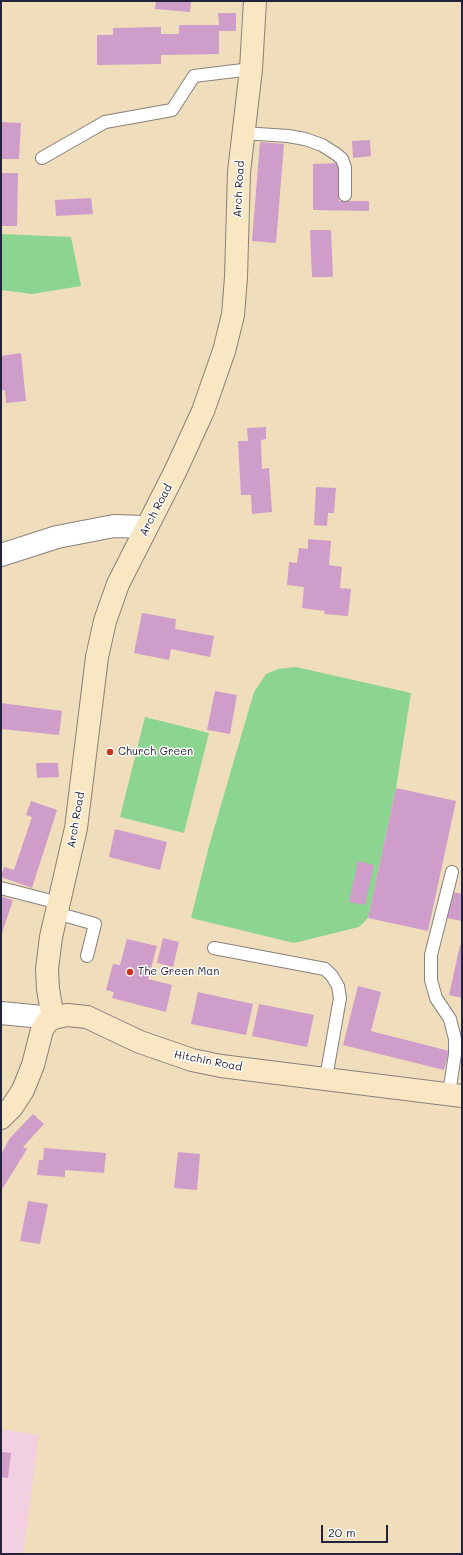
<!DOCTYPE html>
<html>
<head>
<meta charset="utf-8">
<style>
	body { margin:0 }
	#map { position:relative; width:463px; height:1555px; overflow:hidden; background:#efddbb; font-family:Mali,sans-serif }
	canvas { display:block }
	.frame { position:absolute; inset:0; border:2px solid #22223b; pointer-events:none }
	.scale { position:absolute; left:321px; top:1525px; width:67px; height:18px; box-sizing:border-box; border:2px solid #22223b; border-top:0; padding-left:5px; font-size:12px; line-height:14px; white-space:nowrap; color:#22223b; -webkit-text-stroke:3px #fdfcf7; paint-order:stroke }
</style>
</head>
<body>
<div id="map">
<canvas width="463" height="1555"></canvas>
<div class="frame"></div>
<div class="scale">20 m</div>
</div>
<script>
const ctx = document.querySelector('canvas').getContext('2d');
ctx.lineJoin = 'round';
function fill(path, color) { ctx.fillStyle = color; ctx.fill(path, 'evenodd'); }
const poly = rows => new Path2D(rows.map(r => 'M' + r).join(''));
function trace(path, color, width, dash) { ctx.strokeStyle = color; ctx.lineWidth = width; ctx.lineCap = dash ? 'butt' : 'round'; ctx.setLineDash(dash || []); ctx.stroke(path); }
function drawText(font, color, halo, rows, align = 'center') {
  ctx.font = font + ' Mali,sans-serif'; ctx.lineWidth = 3; ctx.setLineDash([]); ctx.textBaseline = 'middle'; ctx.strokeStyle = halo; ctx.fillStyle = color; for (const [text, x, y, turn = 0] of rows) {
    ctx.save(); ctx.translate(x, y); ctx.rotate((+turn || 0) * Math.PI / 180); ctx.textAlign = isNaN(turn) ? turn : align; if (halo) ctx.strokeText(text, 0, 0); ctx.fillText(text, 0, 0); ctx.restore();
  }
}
fill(poly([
	[1,1429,39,1435,23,1554,1,1554]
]), '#f2cfe1');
fill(poly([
	[1,234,71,237,81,286,32,294,1,290],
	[296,667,411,693,396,788,368,918,359,927,294,943,191,918,209,846,254,692,266,674,278,669],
	[145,717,209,733,184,833,120,817]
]), '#8cd590');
fill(poly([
	[156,1,191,1,190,12,155,9],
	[218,13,236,13,236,31,219,31,219,54,161,55,161,64,97,65,97,35,113,35,113,28,161,27,161,34,179,34,179,25,219,25],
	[1,122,21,123,19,159,1,159],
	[370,140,371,156,353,158,352,141],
	[260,142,284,144,276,243,252,241],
	[338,163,339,201,369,201,369,211,313,210,313,164],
	[1,173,18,173,17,226,1,226],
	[91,198,93,214,56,216,55,200],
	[310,230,331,230,333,277,312,277],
	[21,353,26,401,6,403,5,390,1,391,1,356],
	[266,427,266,439,261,440,262,469,269,468,272,512,252,514,251,495,241,495,238,441,248,441,247,428],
	[316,487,336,488,334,513,328,513,327,526,314,525],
	[308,539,331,541,329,565,342,567,340,588,351,589,348,616,324,614,325,611,302,608,304,587,287,585,289,562,297,563,299,548,308,549],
	[142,613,176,619,175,629,214,636,210,657,171,649,169,660,134,653],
	[215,691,237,695,230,734,207,730],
	[1,703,62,711,59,735,1,729],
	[36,763,58,763,59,777,37,778],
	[396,788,456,801,428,931,368,918],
	[31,801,57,810,32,888,1,877,4,867,14,870,32,817,26,815],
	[115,829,167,842,160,870,109,857],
	[358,861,374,865,365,905,349,902],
	[453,892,462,894,462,921,447,918],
	[1,896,13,900,1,936],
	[163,938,179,942,173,967,157,963],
	[127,939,157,946,148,979,172,985,166,1012,112,998,114,992,106,990,113,964,120,965],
	[460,945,462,945,462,998,449,995],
	[358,986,381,992,371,1031,449,1051,444,1070,343,1045],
	[198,992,253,1004,246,1035,191,1024],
	[259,1004,314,1015,307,1047,252,1036],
	[33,1114,44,1124,23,1147,27,1149,1,1191,1,1154,10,1138],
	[44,1148,106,1153,104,1173,65,1170,65,1177,37,1175,39,1160,43,1160],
	[178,1152,200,1154,197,1190,174,1188],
	[28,1201,48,1204,40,1244,20,1241],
	[1,1452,11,1453,8,1478,1,1477]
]), '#cf9dca');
const lane = poly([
	[243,133,288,136,305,139,322,145,336,154,342,159,345,167,345,195],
	[42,158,105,122,172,110,194,76,251,69],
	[1,888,59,903],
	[56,913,95,924,87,956],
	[214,948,325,969,332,976,338,986,340,998,326,1078],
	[449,1093,455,1054,455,1039,450,1019,436,998,431,980,431,955,452,872]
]);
const street = poly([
	[1,555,57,537,114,526,146,527],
	[1,1013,53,1018]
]);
const secondary = poly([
	[53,1018,48,989,47,969,51,937,76,828,97,657,105,621,118,584,175,472,203,411,224,351,233,315,236,277,239,172,251,69,255,1],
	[1,1118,12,1107,23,1090,33,1065,42,1030,47,1022,53,1018,67,1015,87,1017,140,1042,192,1060,221,1066,462,1096]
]);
trace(lane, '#88807b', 14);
trace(street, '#88807b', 24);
trace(secondary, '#88807b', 24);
trace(lane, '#fff', 12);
trace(street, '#fff', 22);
trace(secondary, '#f9e7c3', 22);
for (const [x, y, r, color] of [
	[110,752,4,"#c8321e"],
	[130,972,4,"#c8321e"]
]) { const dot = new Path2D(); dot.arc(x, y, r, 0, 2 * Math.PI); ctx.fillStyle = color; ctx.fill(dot); trace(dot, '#fdfcf7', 1.5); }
drawText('11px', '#22223b', '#fdfcf7', [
	["Arch Road",239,189,-87],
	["Arch Road",156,510,-62],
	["Arch Road",76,820,-80],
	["Hitchin Road",208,1061,11]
]);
drawText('11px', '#22223b', '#fdfcf7', [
	["Church Green",118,752],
	["The Green Man",138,972]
], 'left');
</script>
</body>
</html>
